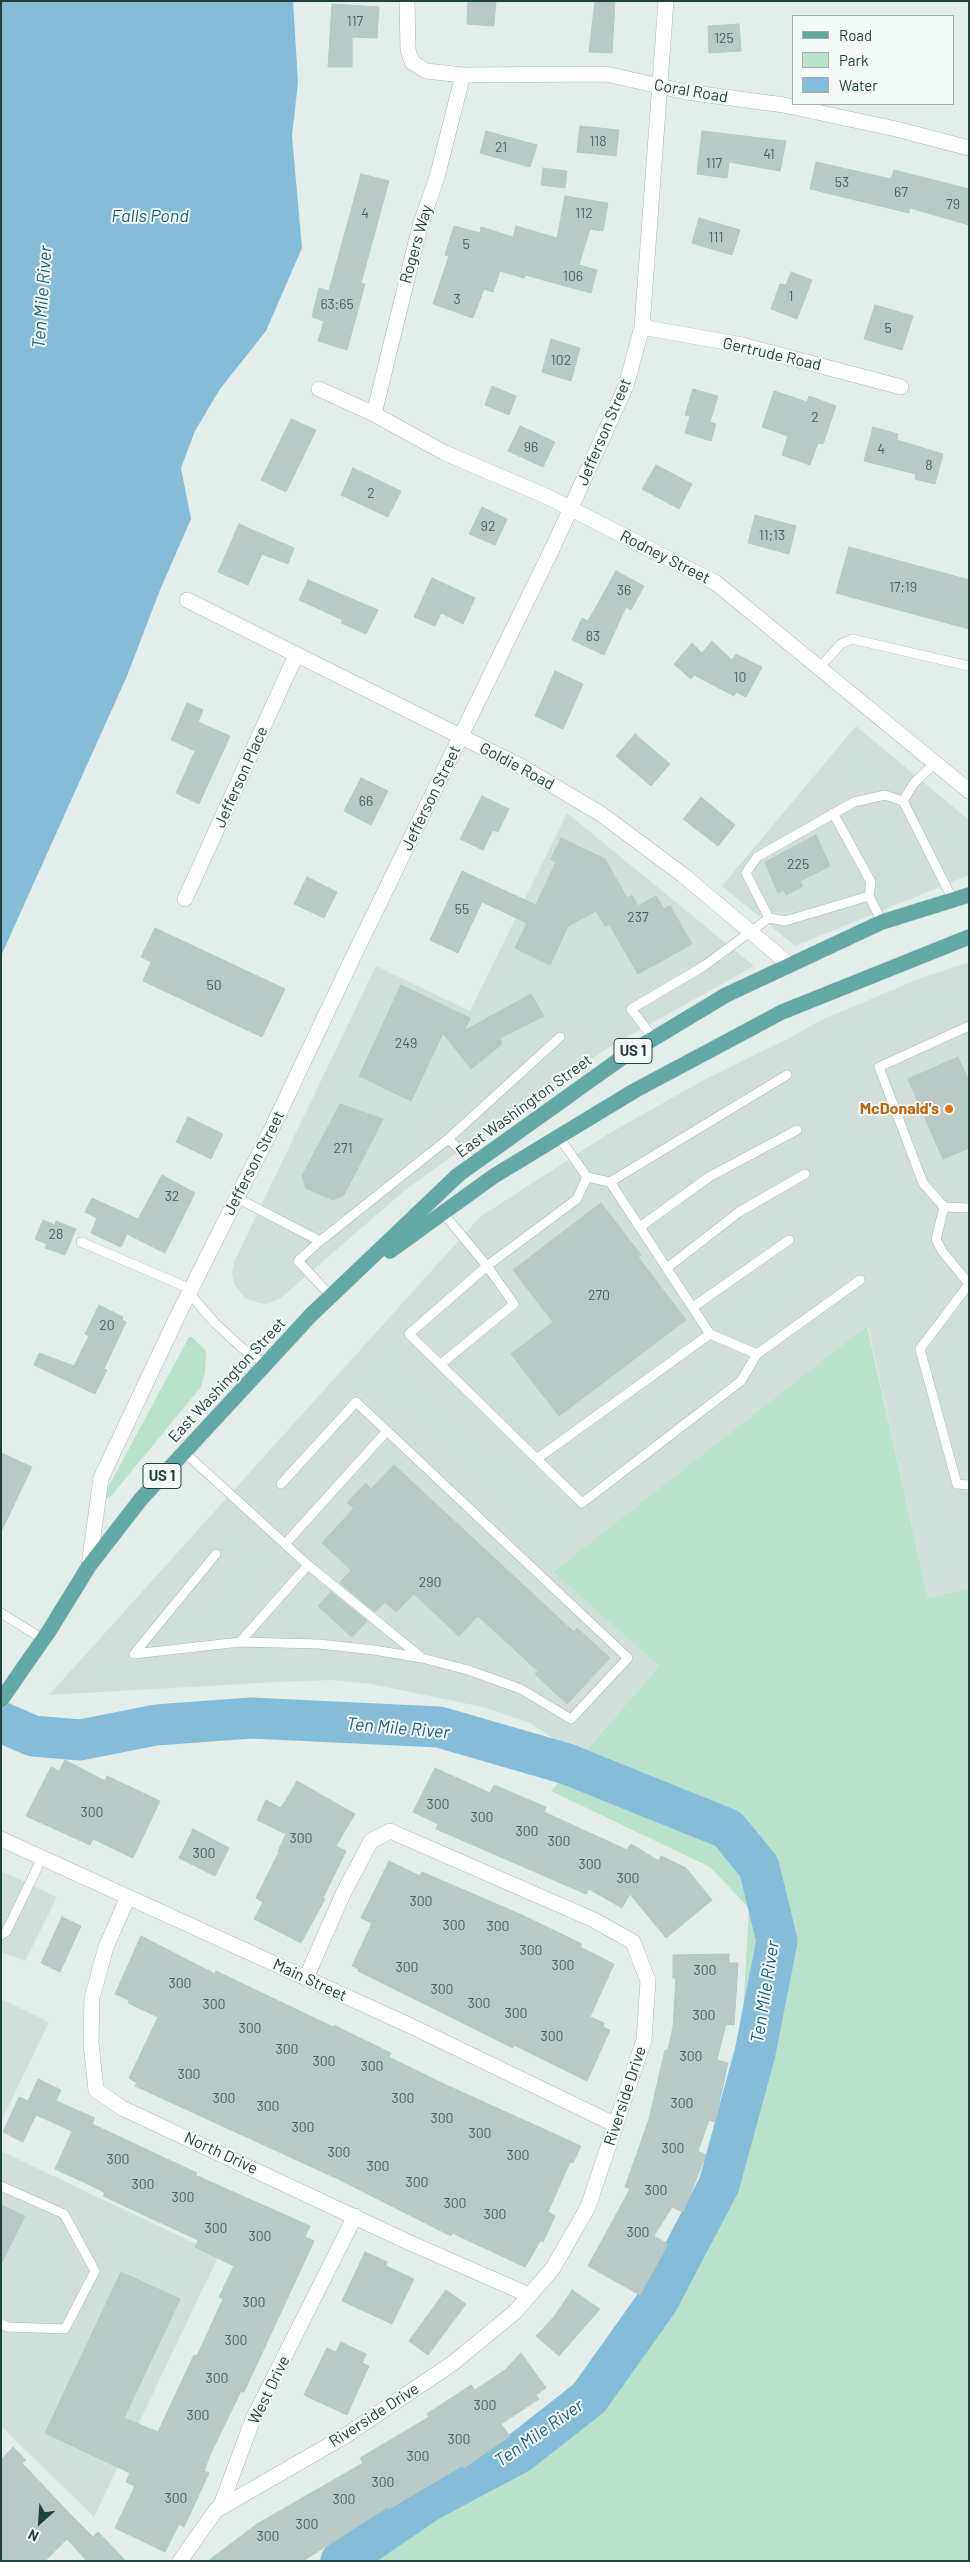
<!DOCTYPE html>
<html>
<head>
<meta charset="utf-8">
<style>
	body { margin:0 }
	#map { position:relative; width:970px; height:2562px; overflow:hidden; background:#e3eeeb; font-family:Barlow,sans-serif }
	canvas { display:block }
	.frame { position:absolute; inset:0; border:2px solid #20423f; pointer-events:none }
	.legend { position:absolute; left:792px; top:15px; width:162px; height:90px; box-sizing:border-box; background:#f4faf8; border:1px solid #9fb0ae; margin:0; padding:6px 9px; list-style:none; font-size:15px; color:#20423f }
	.legend li { display:flex; align-items:center; gap:10px; height:25px }
	.legend b { width:25px; border:1px solid #9fb0ae }
	.north { position:absolute; left:15px; top:2497px; width:50px; height:50px; -webkit-text-stroke:4px #f4faf8; paint-order:stroke; rotate:206deg; font-size:14px; font-weight:700; line-height:20px; text-align:center; color:#20423f }
	.north::after { content:''; display:block; margin:auto; width:18px; height:22px; background:#20423f; clip-path:polygon(50% 0,100% 100%,50% 72%,0 100%) }
</style>
</head>
<body>
<div id="map">
<canvas width="970" height="2562"></canvas>
<div class="frame"></div>
<ul class="legend">
<li><b style="height:6px;background:#62a9a4"></b>Road</li>
<li><b style="height:14px;background:#b9e2cc"></b>Park</li>
<li><b style="height:14px;background:#85bdd9"></b>Water</li>
</ul>
<div class="north">N</div>
</div>
<script>
const ctx = document.querySelector('canvas').getContext('2d');
ctx.lineJoin = 'round';
function fill(path, color) { ctx.fillStyle = color; ctx.fill(path, 'evenodd'); }
const poly = rows => new Path2D(rows.map(r => 'M' + r).join(''));
function trace(path, color, width, dash) { ctx.strokeStyle = color; ctx.lineWidth = width; ctx.lineCap = dash ? 'butt' : 'round'; ctx.setLineDash(dash || []); ctx.stroke(path); }
function drawText(font, color, halo, rows, align = 'center') {
  ctx.font = font + ' Barlow,sans-serif'; ctx.lineWidth = 4; ctx.setLineDash([]); ctx.textBaseline = 'middle'; ctx.strokeStyle = halo; ctx.fillStyle = color; for (const [text, x, y, turn = 0] of rows) {
    ctx.save(); ctx.translate(x, y); ctx.rotate((+turn || 0) * Math.PI / 180); ctx.textAlign = isNaN(turn) ? turn : align; if (halo) ctx.strokeText(text, 0, 0); ctx.fillText(text, 0, 0); ctx.restore();
  }
}
fill(poly([
	[856,726,969,820,969,875,795,946,722,886],
	[567,813,754,966,611,1046,538,1094,404,1191,282,1297,267,1304,259,1303,245,1298,234,1284,232,1273,234,1262,376,966,470,1011],
	[969,962,969,1588,928,1598,868,1327,554,1572,659,1666,580,1757,530,1723,483,1707,371,1684,332,1680,277,1682,49,1695,480,1217,608,1134,702,1081,795,1035,821,1020,921,978],
	[1,1871,57,1897,25,1961,1,1952],
	[1,1999,49,2022,1,2122],
	[1,2151,219,2255,94,2517,1,2426]
]), '#d1dfdb');
fill(poly([
	[867,1326,928,1598,969,1588,969,2561,336,2561,417,2497,566,2404,695,2212,741,2050,749,1908,710,1867,551,1791,659,1666,553,1572],
	[189,1337,192,1337,206,1351,205,1373,201,1387,111,1496,105,1499,104,1495]
]), '#b9e2cc');
fill(poly([
	[1,1,293,1,298,82,292,136,302,248,266,331,220,389,195,431,181,468,191,519,160,590,127,676,1,956]
]), '#85bdd9');
trace(poly([
	[1,1722,33,1736,80,1740,156,1725,251,1718,439,1727,567,1764,728,1829,759,1867,777,1941,755,2053,719,2185,658,2301,589,2398,519,2453,427,2502,341,2561]
]), '#85bdd9', 41);
const building = poly([
	[468,1,496,1,494,26,467,24,468,1],
	[595,1,615,1,612,53,589,52,595,1],
	[332,4,379,7,377,38,352,37,352,67,328,67,332,4],
	[739,24,741,51,709,53,708,26,739,24],
	[580,126,619,130,616,156,577,152,580,126],
	[486,131,537,145,530,167,480,153,486,131],
	[702,131,786,141,780,171,729,162,727,178,697,174,702,131],
	[816,162,891,179,894,170,969,189,969,225,910,208,909,213,810,189,816,162],
	[543,168,567,171,565,188,541,185,543,168],
	[361,174,389,181,361,283,365,284,347,350,318,341,324,321,312,317,319,288,329,291,361,174],
	[565,196,608,203,603,231,590,229,579,265,597,270,591,293,525,275,524,278,500,271,493,292,484,289,473,318,433,304,449,256,445,255,454,226,480,233,481,227,513,237,516,226,557,238,565,196],
	[699,218,740,230,732,255,692,243,699,218],
	[791,272,812,280,797,319,771,309,780,284,786,285,791,272],
	[875,305,913,316,902,350,864,339,875,305],
	[551,339,580,348,571,381,542,372,551,339],
	[492,386,516,396,509,415,485,405,492,386],
	[693,389,718,396,710,422,716,424,711,441,685,433,690,416,685,415,693,389],
	[774,391,807,402,809,396,836,406,823,444,818,443,810,465,782,455,788,436,762,427,774,391],
	[291,419,316,430,286,492,261,480,291,419],
	[520,426,555,442,543,467,508,451,520,426],
	[873,427,898,434,897,440,943,454,935,484,915,479,916,474,864,461,873,427],
	[656,465,692,484,679,509,642,489,656,465],
	[353,468,401,491,388,517,341,495,353,468],
	[482,507,507,519,495,545,469,534,482,507],
	[755,515,796,526,789,554,748,543,755,515],
	[239,524,294,548,288,564,262,554,248,585,218,572,239,524],
	[849,547,969,580,969,629,836,593,849,547],
	[616,571,644,586,631,610,626,607,604,655,572,640,582,618,588,621,616,571],
	[432,578,475,598,463,624,441,613,435,626,414,617,432,578],
	[308,580,378,610,366,634,341,623,343,620,299,600,308,580],
	[712,641,732,660,736,654,762,667,746,697,736,692,734,696,694,675,691,679,674,664,692,643,702,653,712,641],
	[555,671,583,684,563,729,535,716,555,671],
	[187,703,203,710,198,722,230,736,199,804,176,793,195,751,171,740,187,703],
	[635,734,670,764,651,786,616,756,635,734],
	[361,778,388,791,371,825,344,811,361,778],
	[482,796,509,809,498,832,493,830,483,850,460,839,482,796],
	[701,797,735,825,718,846,683,819,701,797],
	[816,835,830,866,800,881,803,886,786,895,784,890,778,893,765,862,816,835],
	[561,838,605,859,627,898,632,895,638,906,656,896,664,909,670,906,692,944,638,974,609,924,605,926,596,911,568,926,550,965,515,948,527,923,482,902,458,953,430,940,462,871,536,905,556,862,551,859,561,838],
	[307,877,337,892,324,918,294,904,307,877],
	[155,928,285,989,262,1037,143,981,151,962,141,957,155,928],
	[401,985,470,1018,464,1031,531,994,544,1016,500,1038,502,1044,471,1069,443,1033,411,1101,359,1076,401,985],
	[958,1057,969,1081,969,1148,943,1159,908,1079,958,1057],
	[340,1104,383,1119,344,1195,333,1200,306,1188,302,1176,340,1104],
	[188,1117,223,1134,211,1159,176,1142,188,1117],
	[162,1175,195,1193,165,1253,127,1234,121,1247,91,1233,97,1218,85,1212,92,1198,138,1219,162,1175],
	[601,1203,641,1255,638,1257,686,1320,559,1416,511,1354,553,1322,513,1270,601,1203],
	[43,1220,55,1225,56,1221,76,1229,65,1255,45,1248,47,1244,35,1239,43,1220],
	[99,1305,123,1317,122,1320,126,1322,104,1369,107,1370,95,1394,34,1365,39,1353,74,1366,89,1336,85,1334,99,1305],
	[1,1453,32,1467,1,1532,1,1453],
	[394,1465,574,1632,577,1628,610,1658,567,1704,535,1674,538,1671,478,1616,459,1636,414,1594,396,1612,385,1602,375,1612,340,1583,351,1570,322,1543,354,1508,347,1503,366,1483,371,1489,394,1465],
	[331,1592,367,1621,352,1637,318,1606,331,1592],
	[65,1760,105,1781,107,1776,160,1801,133,1858,93,1839,90,1845,26,1816,51,1767,59,1771,65,1760],
	[435,1768,490,1793,494,1785,546,1807,544,1812,627,1850,631,1844,659,1861,661,1856,686,1868,712,1900,666,1938,630,1894,622,1908,589,1889,586,1894,436,1829,438,1824,413,1812,435,1768],
	[297,1781,355,1814,336,1846,346,1851,323,1898,325,1899,301,1943,254,1919,263,1902,256,1898,279,1852,278,1851,286,1834,257,1820,266,1800,281,1808,297,1781],
	[193,1829,229,1848,215,1876,179,1858,193,1829],
	[389,1861,420,1876,422,1872,522,1915,582,1944,580,1947,614,1964,590,2017,604,2023,603,2027,610,2030,587,2081,514,2045,513,2048,467,2025,358,1971,359,1969,352,1966,372,1923,361,1918,389,1861],
	[62,1917,81,1926,60,1972,41,1963,62,1917],
	[141,1936,215,1974,216,1971,333,2027,334,2025,354,2035,391,2053,389,2057,444,2084,581,2146,573,2163,570,2162,548,2212,555,2216,543,2242,541,2240,525,2267,452,2233,451,2236,338,2179,135,2086,137,2083,129,2078,158,2017,128,2003,129,2000,115,1994,141,1936],
	[729,1954,729,1963,738,1963,734,2025,726,2024,717,2060,728,2063,715,2122,709,2120,698,2151,706,2155,683,2212,672,2207,654,2236,668,2244,640,2295,588,2266,630,2189,625,2187,649,2119,665,2050,668,2050,673,2027,676,1978,673,1978,673,1955,729,1954],
	[38,2079,61,2090,56,2101,95,2118,92,2124,197,2173,195,2175,310,2226,305,2237,314,2241,244,2392,241,2391,210,2455,204,2471,209,2473,184,2527,179,2524,165,2552,115,2528,135,2486,126,2482,130,2473,45,2433,121,2272,180,2299,124,2418,158,2432,194,2355,197,2356,223,2299,219,2297,234,2266,195,2247,198,2240,103,2196,105,2193,92,2186,55,2169,72,2131,36,2115,23,2142,3,2132,19,2097,28,2101,38,2079],
	[1,2205,25,2216,1,2264,1,2205],
	[365,2252,387,2262,386,2266,414,2279,392,2324,342,2301,365,2252],
	[446,2290,466,2304,428,2355,409,2341,446,2290],
	[572,2290,600,2309,559,2356,536,2336,554,2317,572,2290],
	[341,2342,366,2354,362,2363,369,2366,347,2415,304,2395,327,2348,336,2352,341,2342],
	[521,2353,546,2388,536,2395,539,2399,501,2424,510,2436,464,2468,462,2466,389,2509,388,2507,303,2561,208,2561,257,2524,363,2463,360,2458,429,2417,427,2414,471,2385,475,2390,505,2370,521,2353],
	[13,2447,26,2460,22,2463,71,2515,93,2537,98,2532,126,2561,87,2561,67,2539,45,2561,1,2561,1,2460,13,2447]
]);
fill(building, '#b8cac5');
trace(building, '#b4c9c4', 1);
const service = poly([
	[820,667,841,644,852,639,969,666],
	[903,801,914,783,935,763],
	[833,813,871,882,869,896],
	[769,918,746,873,757,857,854,802,885,795,903,801,953,900],
	[969,1026,879,1067,923,1183,944,1207,969,1208],
	[654,1039,631,1009,704,966,769,918,785,921,869,896,882,922],
	[559,1137,587,1177,610,1182,710,1334,757,1354],
	[475,1163,448,1139,560,1037],
	[587,1177,577,1199,487,1266,409,1334,582,1503,741,1381,757,1354,860,1280],
	[610,1182,787,1075],
	[237,1198,320,1241,448,1139],
	[944,1207,936,1239,942,1251,969,1284,920,1349,957,1484,969,1485],
	[640,1227,709,1177,797,1130],
	[320,1241,298,1261,331,1296],
	[81,1242,191,1289],
	[667,1268,739,1212,805,1174],
	[189,1293,215,1323,242,1348,266,1364],
	[693,1307,789,1240],
	[441,1364,514,1304,487,1266,443,1213],
	[184,1452,308,1565,240,1642],
	[538,1458,710,1334],
	[281,1484,356,1402,387,1431],
	[216,1554,134,1654,240,1642,319,1644,374,1650,422,1658,468,1670,521,1689,571,1719,628,1658,387,1431,285,1544],
	[308,1565,422,1658],
	[1,1613,43,1639],
	[1,1935,6,1932,42,1858],
	[1,2186,64,2214,95,2271,65,2329,8,2327,1,2324]
]);
const minor = poly([
	[407,1,408,50,412,62,426,71,463,75,606,74,686,92,784,105,896,129,969,148],
	[642,327,742,345,901,387],
	[319,389,374,414,445,453,546,496,716,583,969,791],
	[374,414,420,226,437,177,463,75],
	[187,600,522,767,601,814,683,875,790,965],
	[185,899,296,655],
	[89,1566,101,1478,179,1313,273,1126,355,953,554,545,626,386,642,327,666,1],
	[1,1839,413,2027,616,2125],
	[128,1897,106,1947,92,1998,91,2043,96,2090,122,2108,408,2242,529,2295],
	[220,2508,345,2436,453,2363,515,2312,553,2268,588,2207,644,2040,648,1981,633,1942,594,1920,390,1831,371,1841,343,1894,306,1978],
	[180,2561,216,2510,220,2508,253,2419,355,2216]
]);
const primary = poly([
	[390,1251,494,1176,634,1091,782,1012,969,937],
	[1,1700,49,1631,89,1566,141,1499,311,1315,458,1175,623,1057,726,995,882,922,969,895]
]);
trace(service, '#a5b7b4', 10);
trace(minor, '#a5b7b4', 16);
trace(primary, '#c1cac9', 16);
trace(service, '#fff', 9);
trace(minor, '#fff', 15);
trace(primary, '#62a9a4', 15);
for (const [x, y, r, color] of [
	[949,1109,5,"#e8710a"]
]) { const dot = new Path2D(); dot.arc(x, y, r, 0, 2 * Math.PI); ctx.fillStyle = color; ctx.fill(dot); trace(dot, '#f4faf8', 2); }
drawText('14px', '#466460', null, [
	["117",355,21],
	["125",724,38],
	["118",598,141],
	["21",501,147],
	["41",769,154],
	["117",714,163],
	["53",842,182],
	["67",901,192],
	["79",953,204],
	["4",365,213],
	["112",584,213],
	["111",716,237],
	["5",466,244],
	["106",573,276],
	["1",791,296],
	["3",457,299],
	["63;65",337,304],
	["5",888,328],
	["102",561,360],
	["2",815,417],
	["96",531,447],
	["4",881,449],
	["8",929,465],
	["2",371,493],
	["92",488,526],
	["11;13",772,535],
	["17;19",903,587],
	["36",624,590],
	["83",593,636],
	["10",740,677],
	["66",366,801],
	["225",798,864],
	["55",462,909],
	["237",638,917],
	["50",214,985],
	["249",406,1043],
	["271",343,1148],
	["32",172,1196],
	["28",56,1234],
	["270",599,1295],
	["20",107,1325],
	["290",430,1582],
	["300",438,1804],
	["300",92,1812],
	["300",482,1817],
	["300",527,1831],
	["300",301,1838],
	["300",559,1841],
	["300",204,1853],
	["300",590,1864],
	["300",628,1878],
	["300",421,1901],
	["300",454,1925],
	["300",498,1926],
	["300",531,1950],
	["300",563,1965],
	["300",407,1967],
	["300",705,1970],
	["300",180,1983],
	["300",442,1989],
	["300",479,2003],
	["300",214,2004],
	["300",516,2013],
	["300",704,2015],
	["300",250,2028],
	["300",552,2036],
	["300",287,2049],
	["300",691,2056],
	["300",324,2061],
	["300",372,2066],
	["300",189,2074],
	["300",224,2098],
	["300",403,2098],
	["300",682,2103],
	["300",268,2106],
	["300",442,2118],
	["300",303,2127],
	["300",480,2133],
	["300",673,2148],
	["300",339,2152],
	["300",518,2155],
	["300",118,2159],
	["300",378,2166],
	["300",417,2182],
	["300",143,2184],
	["300",656,2190],
	["300",183,2197],
	["300",455,2203],
	["300",495,2214],
	["300",216,2228],
	["300",638,2232],
	["300",260,2236],
	["300",254,2302],
	["300",236,2340],
	["300",217,2378],
	["300",485,2405],
	["300",198,2415],
	["300",459,2439],
	["300",418,2456],
	["300",383,2482],
	["300",176,2498],
	["300",344,2499],
	["300",307,2524],
	["300",268,2536]
]);
for (const [x, y, w] of [
	[633,1051,38],
	[162,1476,38]
]) { const box = new Path2D(); box.roundRect(x - w / 2, y - 12.5, w, 25, 4); ctx.fillStyle = '#f4faf8'; ctx.fill(box); trace(box, '#20423f', 1); }
drawText('bold 15px', '#20423f', null, [
	["US 1",633,1051],
	["US 1",162,1476]
]);
drawText('16px', '#20423f', '#f4faf8', [
	["Coral Road",691,91,10],
	["Rogers Way",416,244,-74],
	["Gertrude Road",772,354,13],
	["Jefferson Street",604,432,-67],
	["Rodney Street",665,557,27],
	["Goldie Road",517,766,28],
	["Jefferson Place",241,777,-66],
	["Jefferson Street",431,798,-64],
	["East Washington Street",524,1106,-36],
	["Jefferson Street",254,1163,-63],
	["East Washington Street",227,1380,-47],
	["Main Street",310,1980,25],
	["Riverside Drive",625,2096,-72],
	["North Drive",221,2153,25],
	["West Drive",269,2390,-64],
	["Riverside Drive",374,2415,-33]
]);
drawText('bold 16px', '#c56008', '#f4faf8', [
	["McDonald's",939,1109]
], 'right');
drawText('italic 18px', '#135e86', '#f4faf8', [
	["Falls Pond",150,216],
	["Ten Mile River",42,297,-86],
	["Ten Mile River",398,1728,5],
	["Ten Mile River",765,1992,-81],
	["Ten Mile River",539,2433,-35]
]);
</script>
</body>
</html>
